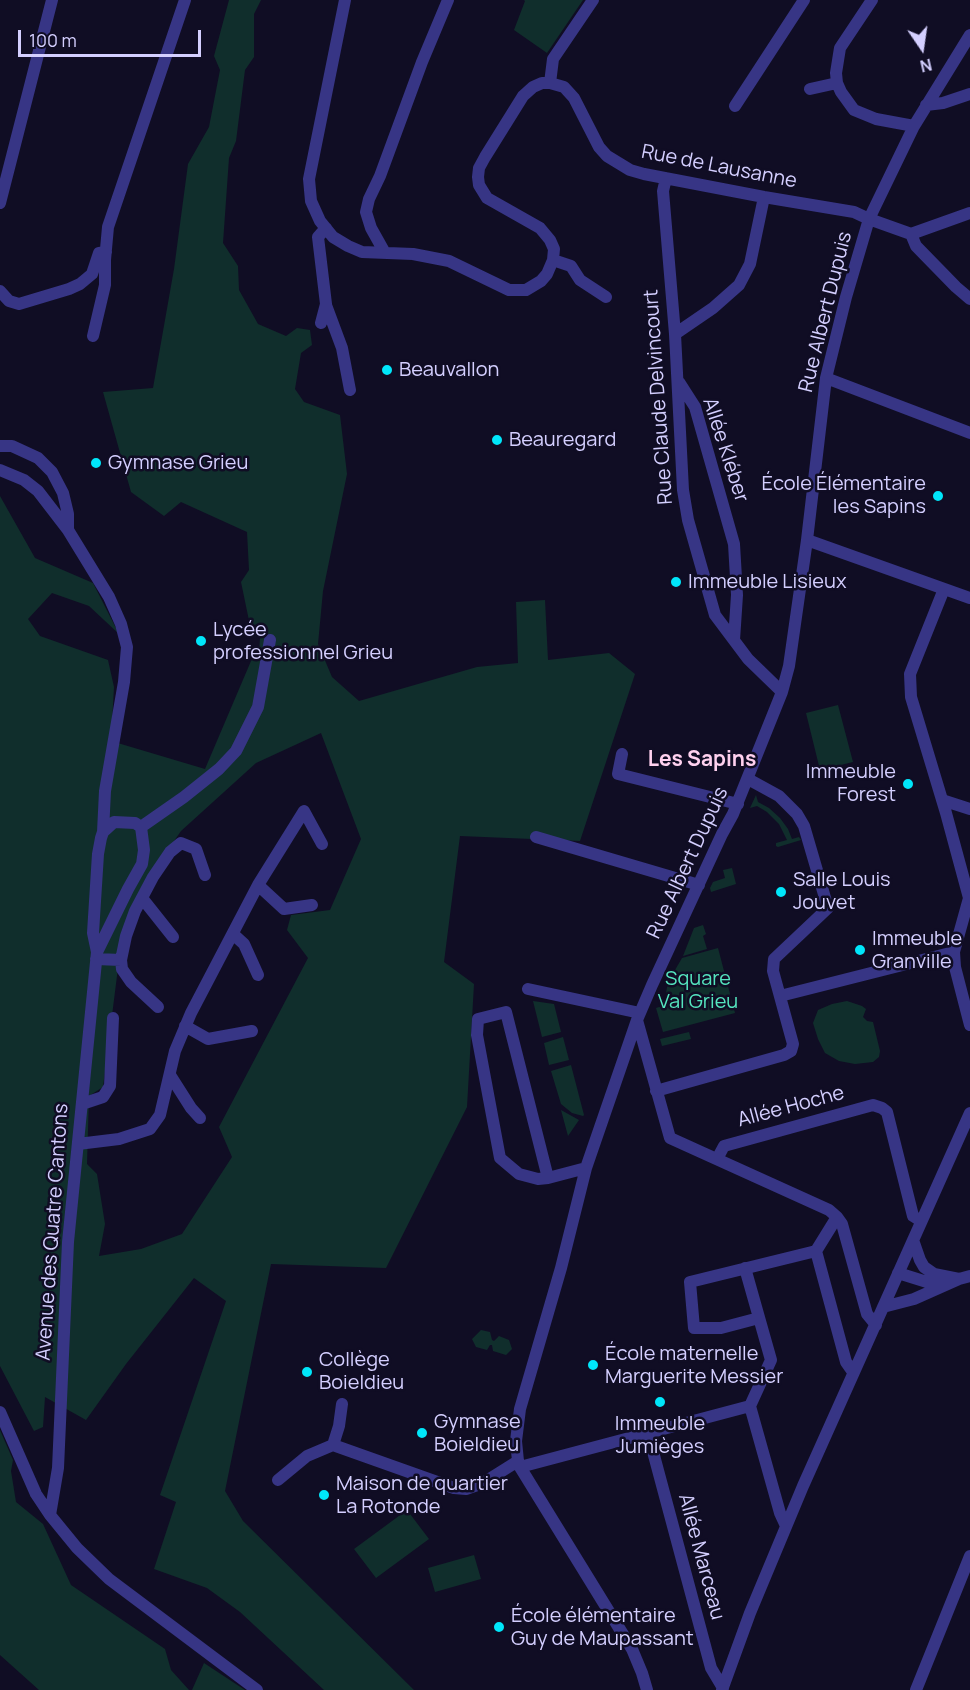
<!DOCTYPE html>
<html>
<head>
<meta charset="utf-8">
<style>
	body { margin:0 }
	#map { position:relative; width:970px; height:1690px; overflow:hidden; background:#100d24; font-family:Manrope,sans-serif }
	canvas { display:block }
	.north { position:absolute; left:892px; top:18px; width:60px; height:60px; -webkit-text-stroke:4px #100d24; paint-order:stroke; rotate:167deg; font-size:16px; font-weight:700; line-height:24px; text-align:center; color:#d4cfff }
	.north::after { content:''; display:block; margin:auto; width:21px; height:27px; background:#d4cfff; clip-path:polygon(50% 0,100% 100%,50% 72%,0 100%) }
	.scale { position:absolute; left:18px; top:30px; width:183px; height:27px; box-sizing:border-box; border:3px solid #d4cfff; border-top:0; padding-left:8px; font-size:18px; line-height:21px; white-space:nowrap; color:#d4cfff; -webkit-text-stroke:4px #100d24; paint-order:stroke }
</style>
</head>
<body>
<div id="map">
<canvas width="970" height="1690"></canvas>
<div class="north">N</div>
<div class="scale">100 m</div>
</div>
<script>
const ctx = document.querySelector('canvas').getContext('2d');
ctx.lineJoin = 'round';
function fill(path, color) { ctx.fillStyle = color; ctx.fill(path, 'evenodd'); }
const poly = rows => new Path2D(rows.map(r => 'M' + r).join(''));
function trace(path, color, width, dash) { ctx.strokeStyle = color; ctx.lineWidth = width; ctx.lineCap = dash ? 'butt' : 'round'; ctx.setLineDash(dash || []); ctx.stroke(path); }
function drawText(font, color, halo, rows, align = 'center') {
  ctx.font = font + ' Manrope,sans-serif'; ctx.lineWidth = 5; ctx.setLineDash([]); ctx.textBaseline = 'middle'; ctx.strokeStyle = halo; ctx.fillStyle = color; for (const [text, x, y, turn = 0] of rows) {
    ctx.save(); ctx.translate(x, y); ctx.rotate((+turn || 0) * Math.PI / 180); ctx.textAlign = isNaN(turn) ? turn : align; if (halo) ctx.strokeText(text, 0, 0); ctx.fillText(text, 0, 0); ctx.restore();
  }
}
fill(poly([
	[229,0,261,0,254,14,254,57,245,70,236,141,229,158,223,243,238,266,239,290,258,324,286,336,297,328,310,330,312,345,301,353,295,389,304,402,340,415,347,474,323,591,318,644,332,677,359,701,477,667,518,663,516,602,545,600,548,660,609,653,635,674,580,841,460,836,444,962,474,984,467,1107,386,1268,271,1264,225,1491,243,1521,414,1690,324,1690,240,1612,207,1588,154,1569,176,1502,160,1495,226,1301,194,1278,126,1364,86,1420,45,1397,43,1427,34,1431,0,1366,0,496,35,558,93,583,119,634,89,606,52,593,28,619,40,636,108,660,114,687,111,741,205,769,251,661,259,653,260,638,252,635,241,582,249,570,247,532,181,502,164,516,131,492,103,392,153,388,174,269,188,164,209,127,220,70,214,56],
	[321,733,361,839,330,910,291,915,287,930,308,958,219,1127,232,1157,182,1234,141,1249,99,1256,105,1224,97,1174,87,1164,89,1096,103,1087,120,952,140,890,181,831,256,763],
	[524,0,583,0,547,53,514,30,525,1],
	[838,705,853,762,820,770,806,713],
	[756,795,758,802,769,808,780,818,788,829,792,839,799,837,801,840,778,847,776,846,776,843,787,840,779,824,767,812,757,806,750,808],
	[732,868,736,884,711,892,710,888,713,882,725,878,723,870],
	[703,925,706,934,703,936,707,949,683,956,694,928],
	[718,948,735,1013,663,1032,656,1008,669,1004,666,993,668,982,682,958],
	[533,1001,554,1004,561,1032,542,1037],
	[847,1001,862,1006,866,1009,863,1017,867,1021,873,1022,880,1051,879,1057,873,1062,855,1064,839,1061,825,1053,818,1039,813,1023,818,1010,832,1004],
	[689,1032,691,1039,662,1046,660,1039],
	[563,1037,569,1060,549,1065,544,1043],
	[571,1065,584,1115,583,1116,572,1113,561,1104,551,1071],
	[561,1110,579,1120,568,1136],
	[481,1330,490,1332,492,1340,494,1341,499,1336,509,1340,512,1349,506,1355,493,1351,492,1345,490,1345,487,1350,476,1347,472,1339],
	[0,1430,13,1460,11,1471,16,1502,43,1524,71,1585,165,1649,171,1670,189,1690,39,1690,0,1655],
	[407,1510,429,1539,376,1578,354,1549],
	[474,1555,481,1579,435,1592,428,1568],
	[204,1663,245,1690,192,1690]
]), '#102e2c');
trace(poly([
	[345,0,309,179,311,201,320,221,333,237,348,246,362,252,413,254,449,261,509,290,526,290,541,281,547,274,553,260,554,249,550,240,540,228,487,198,479,185,478,177,479,168,485,157,523,96,533,87,542,83,550,83,564,87,574,98,599,147,607,156,630,170,644,174,764,197,854,212,869,219,911,234,916,246,956,287,970,299],
	[872,0,840,48,836,73,837,83,841,92,854,110,876,119,914,126],
	[550,83,553,59,593,0],
	[810,89,837,83],
	[926,105,943,103,970,94],
	[735,106,804,0],
	[666,178,663,191,675,334,683,490,688,520,715,615,748,659,782,692],
	[0,203,52,0],
	[911,234,970,213],
	[385,253,371,228,366,212,369,199,380,176,422,62,448,0],
	[553,260,571,266,580,280,606,297],
	[0,291,9,301,19,304,69,289,80,284,92,274,99,253,106,252],
	[326,305,342,348,350,390],
	[321,323,326,304,318,237,326,228],
	[675,334,713,308,739,285,750,264,764,197],
	[93,336,105,285,105,260,108,227,185,0],
	[826,378,970,433],
	[679,382,695,407,734,544,737,595,734,640],
	[0,446,12,446,38,458,52,472,63,493,68,514,68,530],
	[0,470,24,480,38,491,68,530,109,597,121,624,127,647,124,682,105,791,103,832],
	[807,540,970,598],
	[622,754,618,774,738,804],
	[942,800,970,809],
	[141,827,184,797,219,769,236,751,258,707,270,640],
	[536,837,699,885],
	[258,885,284,909,312,905],
	[142,898,173,937],
	[233,934,244,944,258,975],
	[954,952,955,967,970,1025],
	[96,959,121,960],
	[528,989,640,1013],
	[780,996,954,952,969,898,946,813,911,697,910,674,944,589],
	[158,1007,131,982,122,969,121,960,126,936,135,911,153,877,170,852,181,843,196,849,205,875],
	[637,1020,670,1138,829,1210,837,1217,842,1224,867,1314,876,1325],
	[185,1026,208,1039,252,1031],
	[170,1075,191,1108,200,1118],
	[656,1091,784,1055,791,1051,793,1044,773,971,774,959,828,908,804,826,797,814,779,796,748,779],
	[82,1104,103,1097,110,1086,113,1018],
	[78,1144,119,1139,150,1129,160,1115,175,1051,191,1013,258,885,304,811,322,844],
	[717,1159,724,1146,873,1105,882,1108,887,1112,913,1216,921,1221],
	[548,1178,538,1179,519,1174,500,1158,477,1035,478,1019,506,1012,548,1178,586,1168],
	[913,1240,920,1260,924,1267,934,1274,959,1279],
	[816,1251,846,1362,853,1372],
	[745,1268,771,1360,750,1406,780,1513,786,1526],
	[898,1273,930,1283,946,1281],
	[883,1307,914,1299,959,1279,970,1276],
	[759,1318,721,1328,694,1328,690,1282,816,1251,837,1217],
	[0,1412,36,1494,50,1515,77,1548,109,1579,257,1690],
	[648,1433,711,1668,723,1688],
	[333,1445,339,1426,342,1404],
	[520,1467,750,1406],
	[278,1480,307,1456,333,1445,454,1488,466,1489,483,1483,518,1461],
	[50,1515,58,1468,68,1242,97,952,93,933,98,854,101,838,103,832,114,822,135,823,141,827,144,850,142,864,128,889,97,952],
	[647,1690,642,1673,632,1649,520,1467,518,1461,516,1441,520,1409,561,1268,586,1168,637,1020,652,985,722,834,733,814,782,692,789,666,807,540,826,378,846,297,869,219,914,126,970,35],
	[722,1690,750,1613,803,1486,970,1113],
	[916,1690,970,1556]
]), '#373585', 12);
for (const [x, y, r, color] of [
	[387,370,6,"#00e6fa"],
	[497,440,6,"#00e6fa"],
	[96,463,6,"#00e6fa"],
	[938,496,6,"#00e6fa"],
	[676,582,6,"#00e6fa"],
	[201,641,6,"#00e6fa"],
	[908,784,6,"#00e6fa"],
	[781,892,6,"#00e6fa"],
	[860,950,6,"#00e6fa"],
	[593,1365,6,"#00e6fa"],
	[307,1372,6,"#00e6fa"],
	[660,1402,6,"#00e6fa"],
	[422,1433,6,"#00e6fa"],
	[324,1495,6,"#00e6fa"],
	[499,1627,6,"#00e6fa"]
]) { const dot = new Path2D(); dot.arc(x, y, r, 0, 2 * Math.PI); ctx.fillStyle = color; ctx.fill(dot); trace(dot, '#100d24', 2); }
drawText('20px', '#d4cfff', '#100d24', [
	["Rue de Lausanne",719,167,11],
	["Rue Albert Dupuis",826,312,-76],
	["Rue Claude Delvincourt",659,397,-94],
	["Allée Kléber",725,450,72],
	["Rue Albert Dupuis",688,863,-65],
	["Allée Hoche",791,1107,-15],
	["Avenue des Quatre Cantons",53,1232,-86],
	["Allée Marceau",701,1557,75]
]);
drawText('20px', '#d4cfff', '#100d24', [
	["Beauvallon",399,370],
	["Beauregard",509,440],
	["Gymnase Grieu",108,463],
	["École Élémentaire",926,484,"right"],
	["les Sapins",926,507,"right"],
	["Immeuble Lisieux",688,582],
	["Lycée",213,630],
	["professionnel Grieu",213,653],
	["Immeuble",896,772,"right"],
	["Forest",896,795,"right"],
	["Salle Louis",793,880],
	["Jouvet",793,903],
	["Immeuble",872,939],
	["Granville",872,962],
	["École maternelle",605,1354],
	["Marguerite Messier",605,1377],
	["Collège",319,1360],
	["Boieldieu",319,1383],
	["Gymnase",434,1422],
	["Boieldieu",434,1445],
	["Immeuble",660,1424,"center"],
	["Jumièges",660,1447,"center"],
	["Maison de quartier",336,1484],
	["La Rotonde",336,1507],
	["École élémentaire",511,1616],
	["Guy de Maupassant",511,1639]
], 'left');
drawText('20px', '#55e5bf', '#100d24', [
	["Square",698,979],
	["Val Grieu",698,1002]
]);
drawText('bold 21px', '#ffd1ef', '#100d24', [
	["Les Sapins",702,760]
]);
</script>
</body>
</html>
